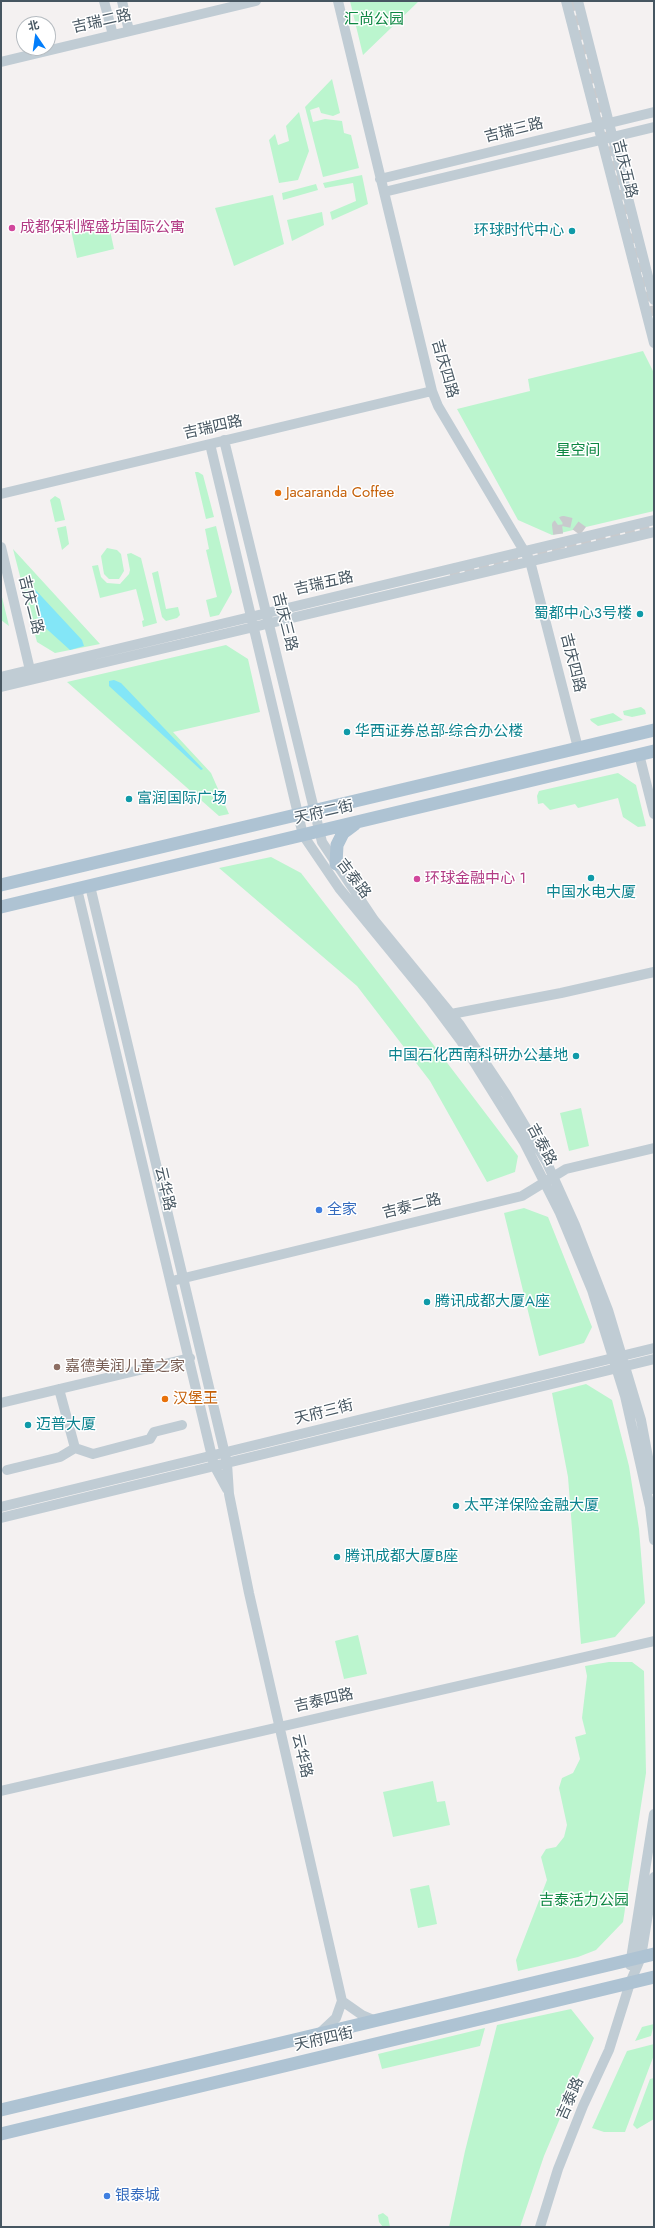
<!DOCTYPE html>
<html>
<head>
<meta charset="utf-8">
<style>
	body { margin:0 }
	#map { position:relative; width:655px; height:2228px; overflow:hidden; background:#f4f1f1; font-family:Jost,"Noto Sans SC",sans-serif }
	canvas { display:block }
	.frame { position:absolute; inset:0; border:2px solid #465661; pointer-events:none }
	.north { position:absolute; left:16px; top:16px; width:40px; height:40px; box-sizing:border-box; background:#fff; border:1px solid #b5bbc0; border-radius:50%; rotate:347deg; font-size:11px; font-weight:700; line-height:16px; text-align:center; color:#465661 }
	.north::after { content:''; display:block; margin:auto; width:14px; height:18px; background:#037efb; clip-path:polygon(50% 0,100% 100%,50% 72%,0 100%) }
</style>
</head>
<body>
<div id="map">
<canvas width="655" height="2228"></canvas>
<div class="frame"></div>
<div class="north">北</div>
</div>
<script>
const ctx = document.querySelector('canvas').getContext('2d');
ctx.lineJoin = 'round';
function fill(path, color) { ctx.fillStyle = color; ctx.fill(path, 'evenodd'); }
const poly = rows => new Path2D(rows.map(r => 'M' + r).join(''));
function trace(path, color, width, dash) { ctx.strokeStyle = color; ctx.lineWidth = width; ctx.lineCap = dash ? 'butt' : 'round'; ctx.setLineDash(dash || []); ctx.stroke(path); }
function drawText(font, color, halo, rows, align = 'center') {
  ctx.font = font + ' Jost,"Noto Sans SC",sans-serif'; ctx.lineWidth = 3; ctx.setLineDash([]); ctx.textBaseline = 'middle'; ctx.strokeStyle = halo; ctx.fillStyle = color; for (const [text, x, y, turn = 0] of rows) {
    ctx.save(); ctx.translate(x, y); ctx.rotate((+turn || 0) * Math.PI / 180); ctx.textAlign = isNaN(turn) ? turn : align; if (halo) ctx.strokeText(text, 0, 0); ctx.fillText(text, 0, 0); ctx.restore();
  }
}
fill(poly([
	[350,1,419,1,363,55],
	[332,79,340,113,333,116,321,113,319,107,310,110,313,122,325,119,342,121,344,133,351,135,359,168,323,177,305,107],
	[299,112,309,151,298,180,279,183,269,140,275,134,278,145,289,141,286,126],
	[362,175,368,204,332,220,330,212,356,201,353,183,325,188,323,183],
	[316,184,318,190,283,200,282,193],
	[273,195,284,244,234,266,215,208],
	[322,212,324,225,292,241,287,220],
	[108,221,114,249,77,258,71,230],
	[643,351,654,373,654,511,552,535,518,520,457,409,530,391,528,379],
	[195,472,198,472,203,475,214,517,206,519],
	[55,496,60,499,65,520,55,522,50,500],
	[66,526,69,544,62,550,57,528],
	[216,526,232,592,219,615,210,617,206,600,217,597,206,550,209,549,205,529],
	[107,548,117,550,121,554,124,571,119,579,109,579,104,574,101,556],
	[13,549,100,644,55,653,37,642],
	[131,553,141,558,157,623,143,627,142,621,144,620,136,589,100,598,92,566,98,565,101,577,107,583,120,584,129,574,130,570,127,554],
	[158,571,166,609,178,607,180,615,177,618,166,621,162,617,152,573],
	[1,593,9,626,1,620],
	[226,645,248,659,260,712,173,732,211,773,229,814,219,816,67,682],
	[641,707,645,710,646,714,632,717,624,715,623,711],
	[613,713,623,720,598,726,591,721,590,719],
	[618,773,636,785,646,826,638,827,623,817,618,798,578,808,575,804,550,810,543,803,538,804,537,796,539,791],
	[271,857,301,873,407,1010,518,1156,515,1172,487,1182,430,1081,357,986,219,868],
	[581,1108,589,1146,569,1151,560,1113],
	[524,1208,548,1217,592,1327,584,1343,539,1356,504,1213],
	[586,1384,612,1400,629,1466,639,1529,645,1603,615,1637,581,1644,568,1477,552,1393],
	[358,1635,367,1674,344,1679,335,1641],
	[609,1662,632,1662,644,1671,646,1773,623,1922,596,1950,578,1957,518,1971,516,1960,547,1880,541,1857,546,1849,556,1847,564,1837,567,1825,559,1788,562,1778,573,1773,580,1759,575,1737,586,1734,582,1718,587,1676,585,1666],
	[433,1781,437,1802,445,1801,450,1825,393,1837,383,1792],
	[429,1885,437,1924,418,1928,410,1889],
	[571,2009,594,2038,544,2156,520,2227,449,2227,465,2151,497,2025],
	[654,2024,651,2036,635,2041,642,2027],
	[485,2028,480,2046,382,2069,378,2054],
	[654,2044,654,2055,625,2132,604,2132,592,2128,627,2051],
	[654,2078,654,2119,637,2129,633,2125,650,2079],
	[383,2213,388,2217,390,2227,383,2227,379,2222,378,2215]
]), '#bbf5ce');
fill(poly([
	[30,584,82,640,84,646,70,650,39,622],
	[114,680,121,683,203,769,201,770,109,686,109,681]
]), '#83e6f7');
trace(poly([
	[572,1,654,323],
	[560,549,557,525,563,521,572,523,583,531],
	[450,575,654,526]
]), '#c8cacd', 10, [10, 5]);
trace(poly([
	[104,1,113,35],
	[122,1,129,31],
	[338,1,432,391,438,406,530,561,578,748],
	[566,1,654,343],
	[578,1,654,300],
	[1,62,256,1],
	[380,179,654,112],
	[384,192,654,127],
	[224,440,322,842,374,920,460,1025,506,1094,547,1163,575,1225,608,1310,641,1420,654,1489],
	[210,444,303,835,339,888,429,998,461,1041,524,1142,560,1213,592,1290,625,1396,650,1507,654,1540],
	[1,494,432,391],
	[1,547,30,670],
	[1,677,654,520],
	[1,687,654,532],
	[639,754,654,814],
	[90,886,227,1463,229,1494,249,1593,342,2001],
	[77,889,214,1465,227,1489],
	[446,1015,561,993,654,972],
	[176,1280,522,1196,566,1169,654,1148],
	[59,1389,75,1448,93,1454,150,1439,154,1432,182,1425],
	[1,1403,190,1358],
	[7,1470,60,1457,75,1448],
	[1,1507,654,1348],
	[1,1518,654,1359],
	[1,1791,654,1641],
	[630,1965,654,1814],
	[320,2033,336,2018,342,2001,362,2015,376,2021],
	[540,2227,558,2169,583,2106,609,2050,630,1983,641,1957,654,1877]
]), '#c0ccd4', 10);
trace(poly([
	[336,864,337,845,343,833,355,824],
	[1,885,654,730],
	[1,907,654,751],
	[1,2110,654,1954],
	[1,2134,654,1977]
]), '#aec3d3', 13);
for (const [x, y, r, color] of [
	[12,228,4,"#d1479c"],
	[572,231,4,"#0f9aa8"],
	[278,493,4,"#e8710a"],
	[640,614,4,"#0f9aa8"],
	[347,732,4,"#0f9aa8"],
	[129,799,4,"#0f9aa8"],
	[591,878,4,"#0f9aa8"],
	[417,879,4,"#d1479c"],
	[576,1056,4,"#0f9aa8"],
	[319,1210,4,"#3f7fe0"],
	[427,1302,4,"#0f9aa8"],
	[57,1367,4,"#8d6e63"],
	[165,1399,4,"#e8710a"],
	[28,1425,4,"#0f9aa8"],
	[456,1506,4,"#0f9aa8"],
	[337,1557,4,"#0f9aa8"],
	[107,2196,4,"#3f7fe0"]
]) { const dot = new Path2D(); dot.arc(x, y, r, 0, 2 * Math.PI); ctx.fillStyle = color; ctx.fill(dot); trace(dot, '#fff', 1.5); }
drawText('15px', '#0c8742', '#fff', [
	["汇尚公园",374,20],
	["星空间",578,451],
	["吉泰活力公园",584,1901]
]);
drawText('15px', '#465661', '#fff', [
	["吉瑞二路",102,22,-13],
	["吉瑞三路",514,131,-14],
	["吉庆五路",624,169,76],
	["吉庆四路",444,369,74],
	["吉瑞四路",213,428,-13],
	["吉瑞五路",324,584,-13],
	["吉庆二路",30,605,76],
	["吉庆三路",284,622,76],
	["吉庆四路",572,663,76],
	["天府二街",324,813,-13],
	["吉泰路",353,879,53],
	["吉泰路",541,1145,62],
	["云华路",164,1189,77],
	["吉泰二路",412,1207,-14],
	["天府三街",324,1413,-14],
	["吉泰四路",324,1701,-13],
	["云华路",301,1756,77],
	["天府四街",324,2040,-13],
	["吉泰路",571,2099,-66]
]);
drawText('15px', '#b23c85', '#fff', [
	["成都保利辉盛坊国际公寓",20,228],
	["环球金融中心 1",425,879]
], 'left');
drawText('15px', '#0d838f', '#fff', [
	["环球时代中心",564,231,"right"],
	["蜀都中心3号楼",632,614,"right"],
	["华西证券总部-综合办公楼",355,732],
	["富润国际广场",137,799],
	["中国水电大厦",591,893,"center"],
	["中国石化西南科研办公基地",568,1056,"right"],
	["腾讯成都大厦A座",435,1302],
	["迈普大厦",36,1425],
	["太平洋保险金融大厦",464,1506],
	["腾讯成都大厦B座",345,1557]
], 'left');
drawText('15px', '#c56008', '#fff', [
	["Jacaranda Coffee",286,493],
	["汉堡王",173,1399]
], 'left');
drawText('15px', '#366cbe', '#fff', [
	["全家",327,1210],
	["银泰城",115,2196]
], 'left');
drawText('15px', '#785e54', '#fff', [
	["嘉德美润儿童之家",65,1367]
], 'left');
</script>
</body>
</html>
